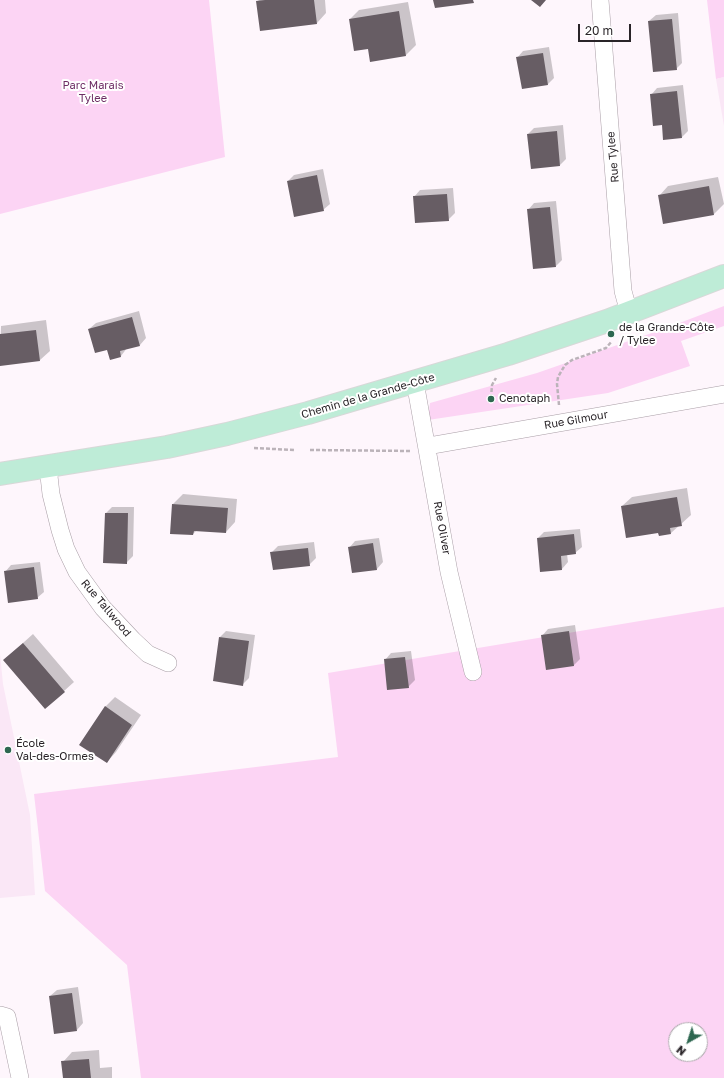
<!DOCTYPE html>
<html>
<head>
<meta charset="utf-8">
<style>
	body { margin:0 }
	#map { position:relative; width:724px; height:1078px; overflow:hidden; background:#fef6fc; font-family:"Golos Text",sans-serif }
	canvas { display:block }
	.north { position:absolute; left:668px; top:1022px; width:40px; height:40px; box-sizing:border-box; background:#fff; border:1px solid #a9a7a9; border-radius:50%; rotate:219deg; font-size:11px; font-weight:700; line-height:16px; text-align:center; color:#292428 }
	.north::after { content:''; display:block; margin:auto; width:14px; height:18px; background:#2d6750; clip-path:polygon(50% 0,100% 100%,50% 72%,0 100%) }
	.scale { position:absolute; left:578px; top:24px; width:53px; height:18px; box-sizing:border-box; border:2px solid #292428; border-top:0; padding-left:5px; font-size:12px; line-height:14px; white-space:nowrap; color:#292428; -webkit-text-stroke:3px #fff; paint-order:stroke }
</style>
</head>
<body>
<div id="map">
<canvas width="724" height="1078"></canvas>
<div class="north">N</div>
<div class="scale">20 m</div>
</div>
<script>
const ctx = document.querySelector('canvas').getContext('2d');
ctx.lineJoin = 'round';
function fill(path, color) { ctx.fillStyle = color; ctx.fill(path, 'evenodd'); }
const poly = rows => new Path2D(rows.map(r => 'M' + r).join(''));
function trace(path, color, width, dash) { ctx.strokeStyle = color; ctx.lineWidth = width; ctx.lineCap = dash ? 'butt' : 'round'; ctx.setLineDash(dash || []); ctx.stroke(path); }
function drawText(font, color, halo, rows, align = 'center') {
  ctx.font = font + ' "Golos Text",sans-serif'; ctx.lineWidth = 4; ctx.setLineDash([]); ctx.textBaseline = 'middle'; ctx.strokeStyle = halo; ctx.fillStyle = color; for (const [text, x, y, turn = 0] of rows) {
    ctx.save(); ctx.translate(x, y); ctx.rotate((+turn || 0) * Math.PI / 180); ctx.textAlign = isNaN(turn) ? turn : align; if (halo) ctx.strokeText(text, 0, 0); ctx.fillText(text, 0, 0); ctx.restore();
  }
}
fill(poly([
	[724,77,724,126,716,79],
	[0,654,3,684,30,815,35,895,0,898]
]), '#fae7f6');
fill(poly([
	[0,0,209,0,225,157,0,214],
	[707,0,724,0,724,77,716,79],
	[724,306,724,326,681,341,690,366,608,393,428,420,430,403,537,373,669,327],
	[724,607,724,1078,141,1078,127,965,45,891,34,794,338,757,328,673],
	[676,1030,700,1030,700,1054,676,1054]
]), '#fcd4f4');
fill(poly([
	[259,0,325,0,326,13,317,23,257,2],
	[408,2,416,45,406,55,371,60,369,47,350,19,359,10],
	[678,13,682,63,676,69,649,21,656,15],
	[549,47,554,78,548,84,523,88,517,58,523,51],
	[683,85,688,131,682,137,663,124,651,95,657,88],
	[563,125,566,159,560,165,528,134,534,128],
	[323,169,330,204,323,210,288,181,294,175],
	[718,177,724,204,714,214,664,223,659,196,668,186],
	[453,188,455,213,448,220,414,197,420,190],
	[556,201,562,260,556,266,528,210,534,203],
	[139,311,146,338,140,345,127,348,121,356,110,359,108,348,89,329,96,323],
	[46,320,50,351,40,360,0,365,1,326],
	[687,488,691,515,671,533,659,532,622,506,632,497],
	[183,494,237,499,235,522,226,532,197,530,193,534,171,533,173,504],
	[112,507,134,507,133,556,126,563,106,513],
	[580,529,582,547,575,553,567,554,568,562,562,569,538,538,544,532],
	[379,538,383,562,377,569,352,572,349,548,355,541],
	[314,542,316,558,309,565,271,553,278,546],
	[40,562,44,592,37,598,5,572,11,565],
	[575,625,580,659,573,666,542,636,548,629],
	[226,631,255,635,249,678,242,685,220,637],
	[33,634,74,682,64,691,4,660],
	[411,651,415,680,408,687,385,660,391,653],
	[115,697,141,715,116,752,107,762,105,707],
	[78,987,83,1023,77,1030,50,996,57,990],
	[99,1050,100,1068,112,1067,112,1078,64,1078,63,1062,72,1052]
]), '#0003');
fill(poly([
	[265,0,314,0,317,24,260,31,256,1],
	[433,0,473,0,474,3,435,8],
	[531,0,546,0,540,7],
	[399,11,406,56,370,62,368,49,354,51,349,19],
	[672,19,677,70,653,72,648,21],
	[543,53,548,85,522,89,516,57],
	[677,91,682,138,663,140,662,125,653,126,650,94],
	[557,131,560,166,531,169,527,134],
	[317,175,324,211,294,217,287,181],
	[709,186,714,215,663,224,658,195],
	[447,194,449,221,415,223,413,196],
	[550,207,556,267,533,269,527,209],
	[132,317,140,346,120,351,121,357,110,360,107,350,95,353,88,329],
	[36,330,40,361,0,366,0,334],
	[677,497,682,526,670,528,671,534,659,536,658,533,626,538,621,506],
	[172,504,228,508,226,533,194,531,193,535,170,534],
	[105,513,128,513,127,564,103,563],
	[574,534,576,554,561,556,562,570,540,572,537,538],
	[373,543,377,570,352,573,348,547],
	[308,548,310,566,273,570,270,552],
	[34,567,38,599,8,603,4,571],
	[569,631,574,666,546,670,541,635],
	[219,637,249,641,243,686,213,681],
	[23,643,65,692,45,709,3,660],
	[405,657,409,688,387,690,384,659],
	[105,706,132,725,107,763,79,745],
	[72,993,77,1031,54,1034,49,996],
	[89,1059,91,1078,63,1078,61,1061]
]), '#675d64');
const minor = poly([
	[600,0,623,291,629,313],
	[415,382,449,572,473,672],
	[428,446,724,394],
	[48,467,51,494,60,530,66,549,77,572,103,608,133,640,148,654,168,663],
	[0,1015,7,1017,20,1078]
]);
const major = poly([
	[0,474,167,447,227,434,308,413,508,354,607,321,724,276]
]);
trace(minor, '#a99ea6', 18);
trace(major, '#d8d8d8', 24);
trace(poly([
	[491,398,492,385,496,378],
	[559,405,557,384,558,377,565,365,572,360,606,348,612,341],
	[254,448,294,450],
	[310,450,411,451]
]), '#bbb3b9', 2.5, [4, 2]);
trace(minor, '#fff', 17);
trace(major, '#beecd7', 22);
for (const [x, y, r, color] of [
	[611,334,4,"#2d6750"],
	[491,399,4,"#2d6750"],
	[8,750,4,"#2d6750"]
]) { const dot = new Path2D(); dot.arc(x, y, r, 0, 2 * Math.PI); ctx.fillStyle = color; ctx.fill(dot); trace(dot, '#fff', 1.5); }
drawText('11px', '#6e2e65', '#fff', [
	["Parc Marais",93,86],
	["Tylee",93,99]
]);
drawText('11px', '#292428', '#fff', [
	["Rue Tylee",613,157,-95],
	["Chemin de la Grande-Côte",368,396,-16],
	["Rue Gilmour",576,420,-10],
	["Rue Oliver",442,528,80],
	["Rue Tallwood",106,608,50]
]);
drawText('11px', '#292428', '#fff', [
	["de la Grande-Côte",619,328],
	["/ Tylee",619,341],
	["Cenotaph",499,399],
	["École",16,744],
	["Val-des-Ormes",16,757]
], 'left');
</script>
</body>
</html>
